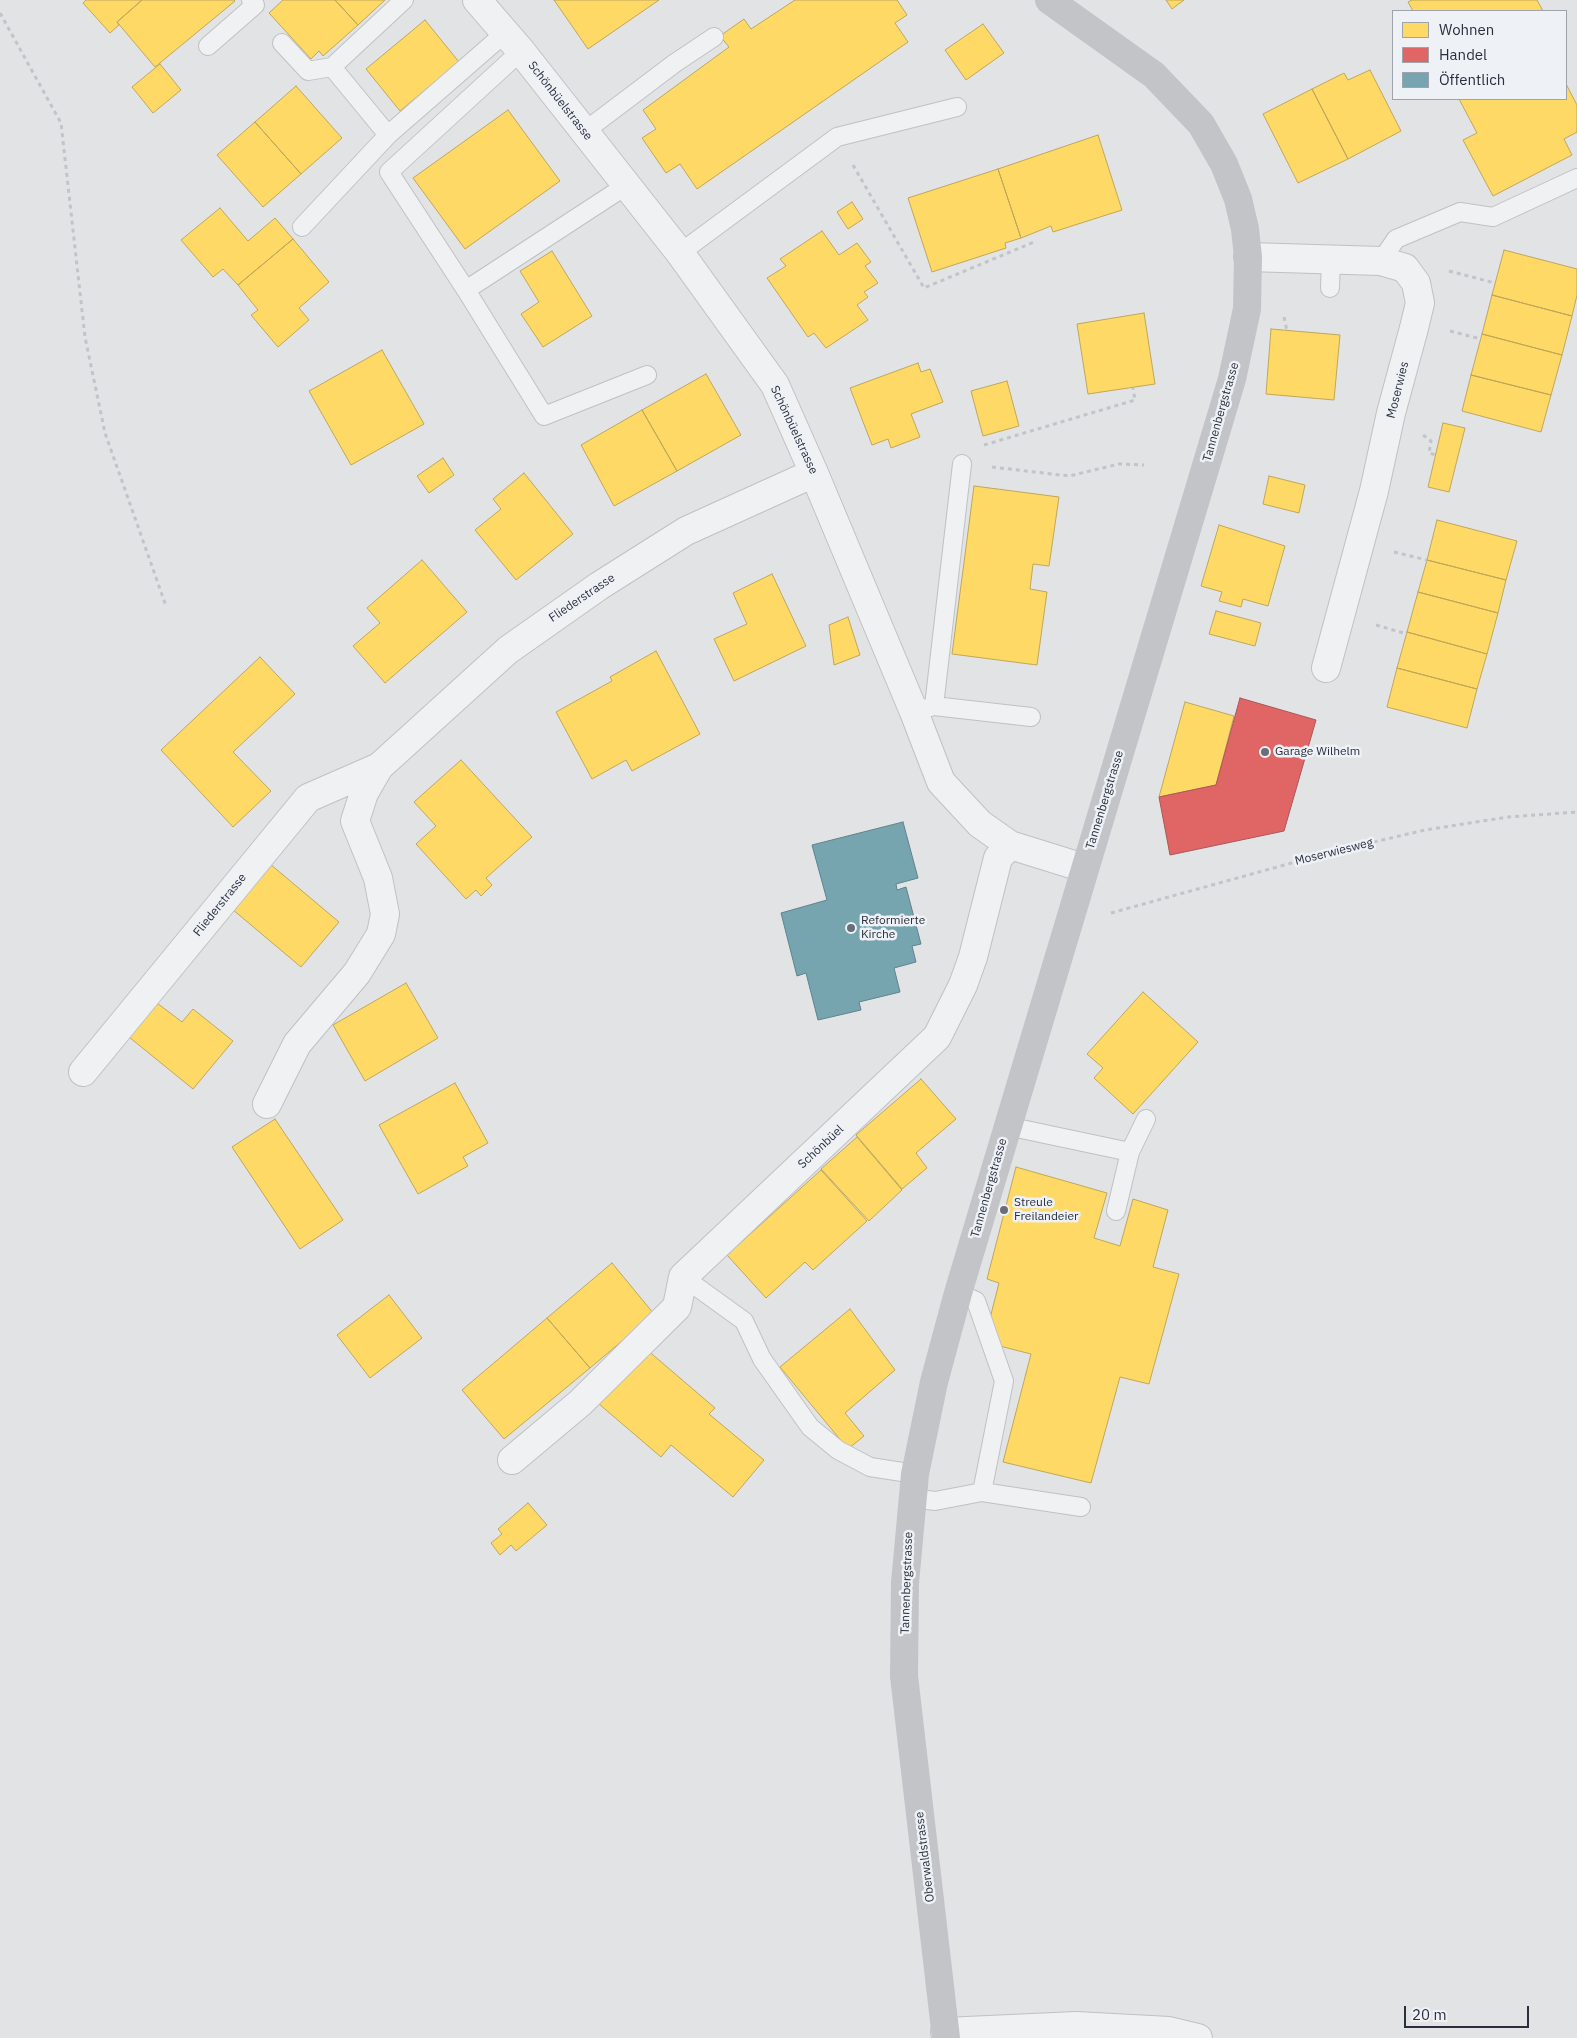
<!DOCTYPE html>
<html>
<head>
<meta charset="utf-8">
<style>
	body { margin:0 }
	#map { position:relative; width:1577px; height:2038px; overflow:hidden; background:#e1e3e5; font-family:"IBM Plex Sans",sans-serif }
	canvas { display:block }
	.legend { position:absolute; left:1392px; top:10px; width:175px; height:90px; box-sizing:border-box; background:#eef1f5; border:1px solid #9fa3ab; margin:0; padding:6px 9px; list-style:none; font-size:15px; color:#292f3d }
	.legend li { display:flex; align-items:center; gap:10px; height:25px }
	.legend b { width:25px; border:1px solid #9fa3ab }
	.scale { position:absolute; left:1404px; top:2006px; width:125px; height:22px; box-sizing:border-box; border:2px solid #292f3d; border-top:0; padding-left:6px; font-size:15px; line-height:18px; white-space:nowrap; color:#292f3d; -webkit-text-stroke:4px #eef1f5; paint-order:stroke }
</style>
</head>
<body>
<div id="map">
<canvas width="1577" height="2038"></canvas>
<ul class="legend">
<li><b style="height:14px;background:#ffd966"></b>Wohnen</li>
<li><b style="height:14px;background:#e06666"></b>Handel</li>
<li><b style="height:14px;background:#76a5af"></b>Öffentlich</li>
</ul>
<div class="scale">20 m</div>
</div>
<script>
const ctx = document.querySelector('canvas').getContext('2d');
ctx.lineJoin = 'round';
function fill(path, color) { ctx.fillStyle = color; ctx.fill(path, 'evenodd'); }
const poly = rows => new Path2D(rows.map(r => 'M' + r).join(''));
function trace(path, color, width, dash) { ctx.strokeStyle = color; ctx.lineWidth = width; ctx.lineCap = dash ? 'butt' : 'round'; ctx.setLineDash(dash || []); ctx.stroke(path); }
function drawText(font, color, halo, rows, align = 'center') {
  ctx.font = font + ' "IBM Plex Sans",sans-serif'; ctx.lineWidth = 5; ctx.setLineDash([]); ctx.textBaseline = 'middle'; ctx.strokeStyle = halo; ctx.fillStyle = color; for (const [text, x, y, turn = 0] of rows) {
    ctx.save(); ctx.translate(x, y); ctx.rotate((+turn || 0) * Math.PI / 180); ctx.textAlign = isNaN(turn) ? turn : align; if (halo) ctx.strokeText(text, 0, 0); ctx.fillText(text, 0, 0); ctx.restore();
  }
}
const homes = poly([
	[86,0,142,0,117,22,119,25,110,33,83,3,86,0],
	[142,0,234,0,235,1,155,67,117,22,142,0],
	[283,0,335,0,358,25,323,56,319,51,311,59,269,13,283,0],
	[335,0,385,0,358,25,335,0],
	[554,0,659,0,588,49,554,0],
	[795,0,897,0,907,15,895,23,908,42,697,189,680,164,666,173,642,138,656,129,643,110,729,47,720,36,744,19,751,29,795,0],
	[1166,0,1184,0,1172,9,1166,0],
	[1412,0,1537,0,1543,11,1413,11,1408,2,1412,0],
	[425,20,459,62,400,111,366,69,425,20],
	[983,24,1004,53,966,80,945,50,983,24],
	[160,64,181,90,153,113,132,87,160,64],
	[1370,70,1401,131,1348,159,1312,89,1344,73,1348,80,1370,70],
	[1566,84,1577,105,1577,132,1564,139,1572,155,1493,196,1463,140,1477,133,1459,99,1566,99,1566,84],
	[296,86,342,138,301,174,255,122,296,86],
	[1312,89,1348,159,1298,183,1263,114,1312,89],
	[508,110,560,181,465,249,413,178,508,110],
	[255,122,301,174,263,207,217,155,255,122],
	[1098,135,1122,210,1053,232,1051,226,1021,238,998,169,1098,135],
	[998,169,1021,238,1005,243,1006,248,932,272,908,198,998,169],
	[852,202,863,219,848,229,837,212,852,202],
	[220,208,248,241,275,218,293,239,238,285,223,269,213,277,181,240,220,208],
	[822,231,839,255,857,243,871,262,865,266,878,283,864,292,868,297,857,305,868,320,826,348,814,333,808,337,767,278,786,266,780,259,822,231],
	[293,239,329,282,299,308,309,320,278,347,251,315,258,310,238,285,293,239],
	[1504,250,1577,269,1577,295,1572,316,1492,295,1504,250],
	[552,251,592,316,543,347,521,314,539,302,520,271,552,251],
	[1492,295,1572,316,1562,355,1482,334,1492,295],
	[1144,313,1155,384,1088,394,1077,324,1144,313],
	[1271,329,1340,335,1334,400,1266,394,1271,329],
	[1482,334,1562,355,1551,395,1471,375,1482,334],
	[382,350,424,424,351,465,309,391,382,350],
	[918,363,921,372,930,369,943,402,911,414,920,437,891,448,888,439,872,445,850,388,918,363],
	[706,374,741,435,677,471,642,410,706,374],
	[1471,375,1551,395,1541,432,1462,411,1471,375],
	[1007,381,1019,426,983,436,971,391,1007,381],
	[642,410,677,471,614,506,581,445,642,410],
	[1443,423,1465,428,1449,492,1428,487,1443,423],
	[443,458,454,475,429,493,417,476,443,458],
	[524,473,573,534,516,580,475,530,501,509,493,499,524,473],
	[1269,476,1305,485,1299,513,1263,504,1269,476],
	[974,486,1059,497,1049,566,1033,564,1030,589,1047,592,1037,665,952,654,974,486],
	[1437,520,1517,541,1506,580,1427,560,1437,520],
	[1219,525,1285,546,1268,606,1243,599,1241,607,1219,601,1222,592,1201,586,1219,525],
	[422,560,467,612,385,683,353,646,380,623,367,608,422,560],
	[1427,560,1506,580,1498,613,1418,592,1427,560],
	[772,574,806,646,734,681,714,639,747,624,733,593,772,574],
	[1418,592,1498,613,1487,654,1407,632,1418,592],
	[1216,611,1261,623,1255,646,1209,634,1216,611],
	[848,617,860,655,834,665,829,625,848,617],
	[1407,632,1487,654,1477,689,1397,668,1407,632],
	[656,651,700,734,632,771,626,760,592,779,556,712,612,681,610,677,656,651],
	[260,657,295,694,233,752,271,791,233,827,161,750,260,657],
	[1397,668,1477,689,1467,728,1387,707,1397,668],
	[1185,702,1234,716,1216,785,1159,797,1185,702],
	[461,760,532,837,486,878,492,885,481,896,476,890,466,899,416,844,436,826,414,802,461,760],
	[270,864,339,922,301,967,232,909,270,864],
	[406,983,438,1038,365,1081,333,1025,406,983],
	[1143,992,1198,1042,1133,1114,1094,1078,1103,1068,1087,1054,1143,992],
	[157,1003,182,1022,193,1009,233,1041,193,1089,129,1037,157,1003],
	[921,1079,956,1119,916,1153,927,1168,902,1189,856,1135,921,1079],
	[455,1083,488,1143,463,1157,468,1166,418,1194,379,1125,455,1083],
	[275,1119,343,1220,300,1249,232,1147,275,1119],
	[857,1137,902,1190,869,1221,821,1169,857,1137],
	[1016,1167,1107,1193,1094,1238,1120,1246,1133,1199,1168,1210,1153,1267,1179,1274,1149,1384,1120,1377,1091,1483,1003,1462,1031,1354,984,1342,999,1283,987,1279,1016,1167],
	[821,1170,867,1221,813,1270,805,1262,766,1298,727,1255,821,1170],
	[612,1263,654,1314,590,1368,547,1318,612,1263],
	[389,1295,422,1338,370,1378,337,1335,389,1295],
	[850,1309,895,1370,845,1413,864,1436,848,1449,780,1367,850,1309],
	[547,1318,590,1368,504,1439,462,1390,547,1318],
	[646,1349,715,1408,709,1414,764,1460,733,1497,671,1445,661,1457,599,1404,646,1349],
	[528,1503,547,1525,516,1551,511,1545,500,1555,491,1543,502,1534,498,1529,528,1503]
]);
fill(homes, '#ffd966');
trace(homes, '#bfa65a', 1);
const shops = poly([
	[1240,698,1316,720,1284,831,1170,855,1159,797,1216,785,1240,698]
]);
fill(shops, '#e06666');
trace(shops, '#a9565a', 1);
const public = poly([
	[903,822,918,878,896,884,897,890,906,887,921,944,912,946,916,962,894,968,900,992,859,1002,861,1010,818,1020,806,973,797,976,781,913,827,900,812,845,903,822]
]);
fill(public, '#76a5af');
trace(public, '#5f828d', 1);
const lane = poly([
	[282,43,308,71,332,67,404,0],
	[208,46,255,5,251,0],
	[332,67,388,135],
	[585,131,675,63,714,37],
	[627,185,466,290,544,416,647,375],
	[302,227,388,135,505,33],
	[680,253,837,137,957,107],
	[1381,261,1396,239,1460,212,1493,217,1577,178],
	[1330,288,1331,260],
	[466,290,389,172,521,51],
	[934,706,1031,717],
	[914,712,934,706,962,464],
	[1007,1126,1130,1152,1116,1211],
	[1130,1152,1146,1119],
	[683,1277,744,1321,762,1359,810,1427,838,1450,870,1467,915,1474],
	[958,1293,976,1301,1004,1381,982,1492],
	[912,1498,935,1501,982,1492,1081,1507]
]);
const street = poly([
	[477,0,521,51,680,253,775,385,814,473,914,712,941,782,980,824,1010,845],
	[1248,257,1381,261,1405,268,1416,283,1420,303,1414,328,1391,413,1374,491,1326,668],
	[83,1072,308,798,379,767],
	[267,1104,297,1044,357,973,381,934,385,914,378,878,355,821,364,793,379,767,508,650,599,586,686,531,814,473],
	[512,1460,580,1403,677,1307,683,1277,937,1037,963,985,973,957,998,858,1010,845,1084,868],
	[945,2032,1076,2026,1169,2031,1198,2038]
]);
trace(lane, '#bfc1c3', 20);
trace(street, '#bfc1c3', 30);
trace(poly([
	[0,13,61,123,85,337,105,433,166,606],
	[853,165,924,288,1034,242],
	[1449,271,1495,283],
	[1284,317,1287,331],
	[1450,331,1481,339],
	[1423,435,1431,441,1429,453,1436,455],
	[984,445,1135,400,1133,388],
	[992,467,1069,476,1119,464,1144,465],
	[1394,552,1427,560],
	[1376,625,1407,634],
	[1111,913,1335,851,1425,830,1508,817,1577,812]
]), '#c2c4c9', 3, [4, 4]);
trace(lane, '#f0f1f2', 18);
trace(street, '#f0f1f2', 28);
trace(poly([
	[946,2038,904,1676,905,1583,915,1474,934,1382,958,1293,1232,379,1247,309,1248,257,1245,229,1238,199,1224,164,1201,124,1154,75,1049,0]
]), '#c2c4c8', 28);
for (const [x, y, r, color] of [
	[1265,752,5,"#696e78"],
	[851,928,5,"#696e78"],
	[1004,1210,5,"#696e78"]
]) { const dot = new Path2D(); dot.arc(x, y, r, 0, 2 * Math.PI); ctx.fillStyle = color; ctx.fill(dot); trace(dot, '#eef1f5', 2); }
drawText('12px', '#292f3d', '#eef1f5', [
	["Schönbüelstrasse",560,101,52],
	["Moserwies",1398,390,-76],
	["Tannenbergstrasse",1221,412,-74],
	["Schönbüelstrasse",794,430,65],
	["Fliederstrasse",582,598,-34],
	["Tannenbergstrasse",1105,800,-73],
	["Moserwiesweg",1334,852,-14],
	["Fliederstrasse",220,905,-51],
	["Schönbüel",821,1147,-43],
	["Tannenbergstrasse",989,1188,-74],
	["Tannenbergstrasse",907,1583,-88],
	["Oberwaldstrasse",925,1857,-97]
]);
drawText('12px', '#292f3d', '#eef1f5', [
	["Garage Wilhelm",1275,752],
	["Reformierte",861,921],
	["Kirche",861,935],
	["Streule",1014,1203],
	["Freilandeier",1014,1217]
], 'left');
</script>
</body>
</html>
